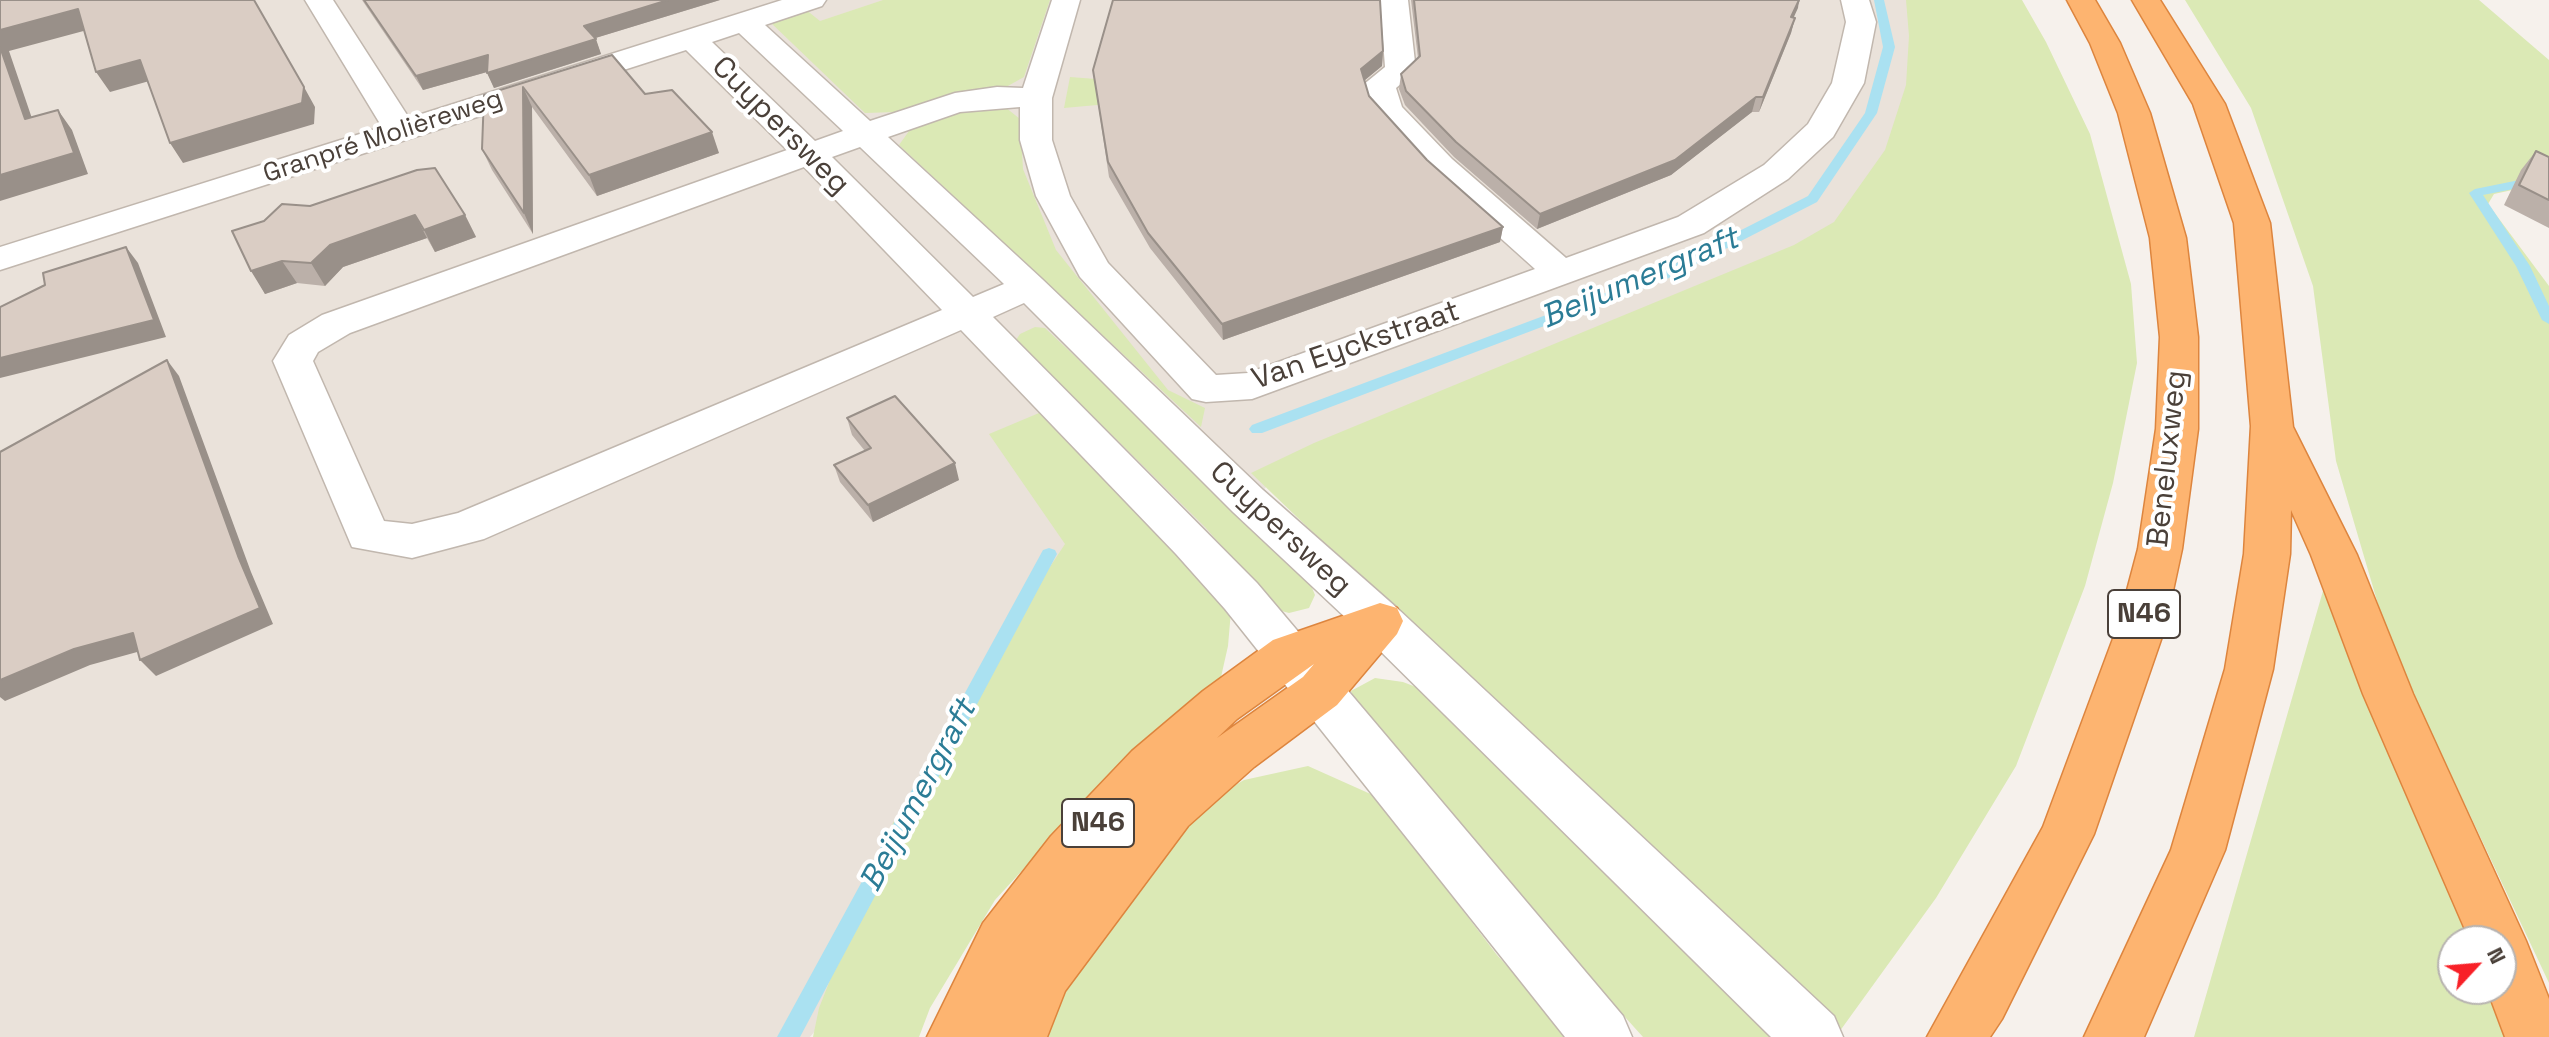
<!DOCTYPE html>
<html>
<head>
<meta charset="utf-8">
<style>
	body { margin:0 }
	#map { position:relative; width:2549px; height:1037px; overflow:hidden; background:#f6f1ec; font-family:"Space Grotesk",sans-serif }
	canvas { display:block }
	.north { position:absolute; left:2437px; top:925px; width:80px; height:80px; box-sizing:border-box; background:#fff; border:2px solid #b7b3b0; border-radius:50%; rotate:64deg; font-size:22px; font-weight:700; line-height:32px; text-align:center; color:#4a4039 }
	.north::after { content:''; display:block; margin:auto; width:28px; height:36px; background:#f82027; clip-path:polygon(50% 0,100% 100%,50% 72%,0 100%) }
</style>
</head>
<body>
<div id="map">
<canvas width="2549" height="1037"></canvas>
<div class="north">N</div>
</div>
<script>
const ctx = document.querySelector('canvas').getContext('2d');
ctx.lineJoin = 'round';
function fill(path, color) { ctx.fillStyle = color; ctx.fill(path, 'evenodd'); }
const poly = rows => new Path2D(rows.map(r => 'M' + r).join(''));
function trace(path, color, width, dash) { ctx.strokeStyle = color; ctx.lineWidth = width; ctx.lineCap = dash ? 'butt' : 'round'; ctx.setLineDash(dash || []); ctx.stroke(path); }
function drawText(font, color, halo, rows, align = 'center') {
  ctx.font = font + ' "Space Grotesk",sans-serif'; ctx.lineWidth = 8; ctx.setLineDash([]); ctx.textBaseline = 'middle'; ctx.strokeStyle = halo; ctx.fillStyle = color; for (const [text, x, y, turn = 0] of rows) {
    ctx.save(); ctx.translate(x, y); ctx.rotate((+turn || 0) * Math.PI / 180); ctx.textAlign = isNaN(turn) ? turn : align; if (halo) ctx.strokeText(text, 0, 0); ctx.fillText(text, 0, 0); ctx.restore();
  }
}
fill(poly([
	[0,0,1914,0,1930,105,1831,236,1277,474,810,1037,0,1037]
]), '#eae2da');
fill(poly([
	[883,0,1050,0,1024,77,1006,87,948,95,896,112,865,113,769,21,805,9,820,21],
	[1906,0,2022,0,2046,42,2090,134,2131,284,2137,363,2113,483,2085,586,2016,766,1936,898,1837,1035,1251,473,1314,443,1794,245,1834,222,1885,150,1906,85,1909,36],
	[2185,0,2479,0,2549,60,2549,182,2494,194,2488,204,2549,286,2549,983,2390,645,2336,461,2313,286,2251,108],
	[1070,77,1096,79,1319,85,1064,108],
	[979,106,1005,107,1020,119,1023,169,1056,250,1168,390,1205,408,1201,427,899,145,909,131,926,120],
	[1035,327,1045,328,1252,523,1310,583,1315,595,1309,608,1289,613,1278,610,1205,527,1016,340,1020,334],
	[1039,413,1231,611,1228,646,1221,677,1094,792,995,900,930,1008,919,1037,813,1037,819,1008,890,828,998,646,1065,544,989,434],
	[2325,584,2473,941,2453,941,2453,989,2493,989,2513,1037,2194,1037],
	[1375,678,1403,682,1429,692,1773,1037,1643,1037,1456,830,1363,721,1351,691],
	[1308,766,1375,796,1497,955,1572,1037,1041,1037,1065,972,1195,808,1244,780]
]), '#dbe9b5');
fill(poly([
	[1874,0,1884,0,1895,47,1877,113,1817,202,1663,281,1262,433,1252,433,1249,429,1252,425,1653,275,1808,196,1865,113,1883,47,1874,0],
	[2549,174,2549,182,2483,195,2530,266,2549,306,2549,324,2542,320,2516,266,2469,193,2475,189,2549,174],
	[1049,548,1055,550,1057,554,800,1037,777,1037,1043,550,1049,548]
]), '#aae1f1');
const minor = poly([
	[305,0,333,0,409,118,782,0,826,0,822,6,765,25,870,121,955,93,997,87,1023,88,1052,0,1080,0,1052,98,1052,140,1070,196,1108,263,1216,375,1248,373,1535,269,1428,173,1371,110,1363,85,1385,67,1380,0,1408,0,1416,71,1396,88,1402,107,1452,159,1566,258,1678,217,1764,165,1808,124,1832,83,1846,22,1841,0,1869,0,1876,22,1864,83,1833,137,1788,179,1704,233,1252,399,1206,402,1192,399,1080,277,1036,196,1020,140,1020,107,960,112,888,137,1042,279,1263,490,1397,608,1834,1016,1843,1037,1771,1037,1363,634,1233,512,1024,303,993,317,1257,583,1623,1016,1632,1037,1565,1037,1225,609,1176,554,961,330,484,539,412,558,352,547,273,361,289,335,322,315,787,150,686,50,0,270,0,247,382,127,305,0],
	[739,33,843,131,815,141,712,42,739,33],
	[860,147,1004,284,973,297,832,157,860,147],
	[804,167,942,310,458,513,412,524,384,521,313,361,318,352,350,333,804,167]
]);
const highway = poly([
	[2067,0,2095,0,2120,43,2150,113,2186,238,2198,337,2198,429,2182,549,2165,628,2094,834,2002,1019,1990,1037,1927,1037,2043,827,2117,628,2138,549,2156,429,2160,337,2150,238,2118,113,2090,43,2067,0],
	[2132,0,2160,0,2225,104,2270,223,2293,427,2357,555,2413,694,2526,941,2549,999,2549,1037,2505,1037,2487,989,2501,989,2501,941,2470,941,2363,694,2311,555,2291,510,2290,554,2273,669,2225,850,2144,1037,2084,1037,2171,850,2225,669,2244,554,2251,426,2234,223,2193,104,2132,0],
	[1380,603,1397,608,1403,621,1397,634,1337,705,1254,767,1188,826,1065,991,1047,1037,927,1037,983,923,1051,836,1132,751,1203,691,1273,640,1380,603],
	[1314,664,1303,677,1217,738,1237,719,1314,664]
]);
trace(minor, '#c1b7ae', 3);
trace(highway, '#dd853e', 3);
fill(minor, '#fff');
fill(highway, '#fdb470');
fill(poly([
	[362,0,720,0,595,38,601,54,494,88,487,72,423,90],
	[1411,0,1800,0,1793,18,1795,18,1791,33,1759,112,1752,112,1671,175,1537,229,1454,157,1405,105,1399,89,1401,74,1418,58],
	[1383,51,1382,66,1364,81,1369,96,1427,160,1503,227,1500,242,1223,340,1150,248,1109,177,1093,70],
	[612,55,645,94,719,153,597,196,532,107,533,234,492,170,482,149,484,95],
	[2536,151,2549,157,2549,228,2504,205,2521,170],
	[465,215,476,237,435,252,427,238,343,267,325,286,297,283,265,294,232,231],
	[847,418,959,480,873,522,840,482,834,465,865,451,852,435]
]), '#bbb0a9');
fill(poly([
	[668,0,720,0,589,40,584,26],
	[1799,0,1798,8,1787,32,1791,17],
	[78,9,91,29,9,51,39,139,25,119,0,47,0,30],
	[1795,18,1791,33,1759,112,1763,97],
	[596,39,601,54,494,88,487,73],
	[1383,51,1382,66,1360,84,1361,69],
	[488,55,494,70,423,90,416,76],
	[140,60,153,80,110,92,96,72],
	[304,87,315,107,314,124,183,163,170,143],
	[523,87,532,107,533,234,524,213],
	[1756,97,1752,112,1671,175,1537,229,1540,214],
	[58,110,72,130,88,174,0,201,0,175],
	[712,132,719,153,597,196,589,175],
	[415,215,427,238,343,267,325,286,311,263,330,245],
	[465,215,476,237,435,252,424,230],
	[1503,227,1500,242,1223,340,1222,324],
	[126,247,138,263,166,337,0,378,0,358],
	[282,261,297,283,265,294,251,271],
	[167,360,179,376,251,572,273,624,156,676,140,660,238,556],
	[955,463,959,480,873,522,868,505],
	[133,633,148,649,90,665,5,701,0,697,0,680,74,649]
]), '#999089');
const building = poly([
	[0,0,254,0,304,87,302,103,170,143,140,60,96,72,78,9,0,30,0,0],
	[364,0,668,0,584,26,596,39,487,73,488,55,416,76,364,0],
	[1113,0,1380,0,1383,51,1361,69,1369,96,1427,160,1503,227,1222,324,1148,233,1108,162,1093,70,1113,0],
	[1414,0,1799,0,1791,17,1795,18,1763,97,1756,97,1675,160,1540,214,1456,142,1406,91,1401,74,1420,56,1414,0],
	[0,47,25,119,58,110,74,153,0,175,0,47],
	[612,55,645,94,672,90,712,132,589,175,523,87,524,213,482,149,484,95,612,55],
	[2536,151,2549,157,2549,200,2519,185,2536,151],
	[435,168,465,215,424,230,415,215,330,245,311,263,282,261,251,271,232,231,264,221,282,204,310,206,417,170,435,168],
	[126,247,154,320,0,358,0,307,45,285,43,273,126,247],
	[167,360,238,556,260,608,140,660,133,633,74,649,0,680,0,452,167,360],
	[895,396,955,463,868,505,834,465,871,448,847,418,895,396]
]);
fill(building, '#dacdc4');
trace(building, '#999089', 2);
drawText('26px', '#4a4039', '#fff', [
	["Granpré Molièreweg",383,137,-18]
]);
for (const [x, y, w] of [
	[2144,614,72],
	[1098,823,72]
]) { const box = new Path2D(); box.roundRect(x - w / 2, y - 24, w, 48, 6); ctx.fillStyle = '#fff'; ctx.fill(box); trace(box, '#4a4039', 2); }
drawText('bold 28px', '#4a4039', null, [
	["N46",2144,614],
	["N46",1098,823]
]);
drawText('30px', '#4a4039', '#fff', [
	["Cuypersweg",780,126,45],
	["Van Eyckstraat",1356,346,-19],
	["Beneluxweg",2168,459,-84],
	["Cuypersweg",1280,529,43]
]);
drawText('italic 32px', '#2b7c96', '#fff', [
	["Beijumergraft",1640,279,-23],
	["Beijumergraft",919,796,-62]
]);
</script>
</body>
</html>
